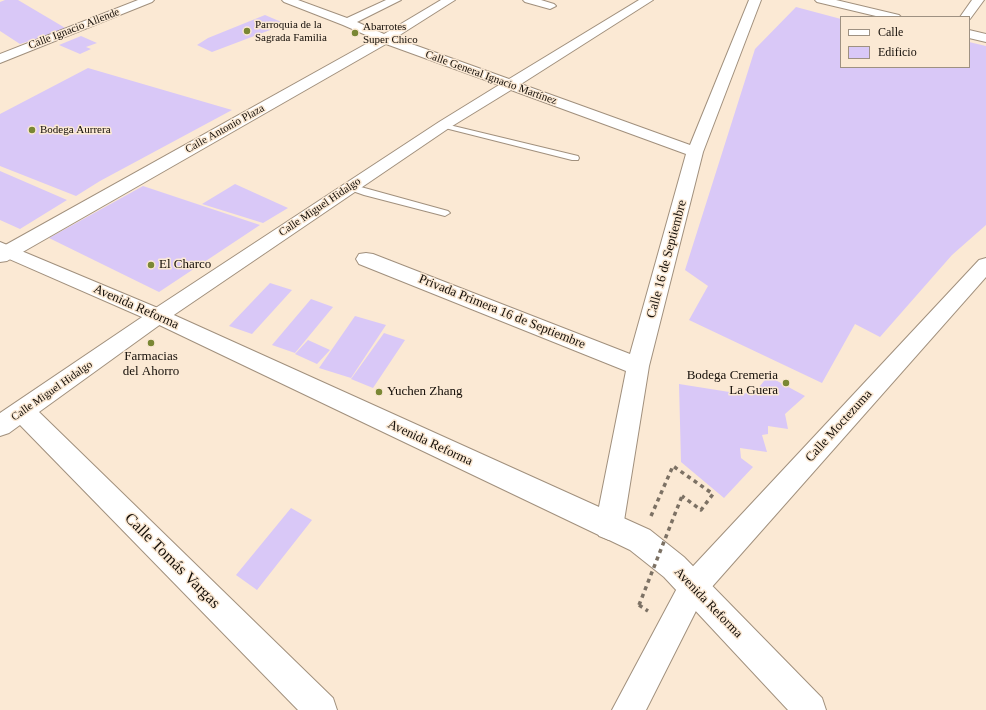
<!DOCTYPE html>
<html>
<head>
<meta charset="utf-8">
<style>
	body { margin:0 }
	#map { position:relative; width:986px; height:710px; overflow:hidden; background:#fbe9d4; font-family:"Times New Roman",serif }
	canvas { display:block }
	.legend { position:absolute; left:840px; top:16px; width:130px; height:52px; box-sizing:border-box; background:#fbe9d4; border:1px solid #9e9182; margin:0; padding:5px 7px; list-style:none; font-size:12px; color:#130d07 }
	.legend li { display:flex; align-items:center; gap:8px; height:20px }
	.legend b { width:20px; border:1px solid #9e9182 }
</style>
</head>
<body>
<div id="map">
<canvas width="986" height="710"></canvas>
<ul class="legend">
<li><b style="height:5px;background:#fff"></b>Calle</li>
<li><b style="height:11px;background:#d9c8f7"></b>Edificio</li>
</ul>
</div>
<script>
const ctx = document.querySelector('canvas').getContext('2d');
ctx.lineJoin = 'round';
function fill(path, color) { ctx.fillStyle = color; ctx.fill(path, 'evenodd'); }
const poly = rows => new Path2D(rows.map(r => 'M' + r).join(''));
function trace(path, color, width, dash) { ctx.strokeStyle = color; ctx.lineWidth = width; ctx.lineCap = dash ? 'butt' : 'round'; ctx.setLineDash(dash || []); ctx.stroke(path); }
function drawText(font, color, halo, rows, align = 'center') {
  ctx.font = font + ' "Times New Roman",serif'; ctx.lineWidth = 3; ctx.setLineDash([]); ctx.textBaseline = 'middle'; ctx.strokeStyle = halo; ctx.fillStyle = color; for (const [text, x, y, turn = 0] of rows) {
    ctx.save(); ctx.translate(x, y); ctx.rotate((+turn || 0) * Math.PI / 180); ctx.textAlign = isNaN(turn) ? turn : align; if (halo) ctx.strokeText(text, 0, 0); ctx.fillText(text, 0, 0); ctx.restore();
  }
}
fill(poly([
	[5,0,18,0,67,29,20,44,0,31,0,2],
	[796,7,841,19,841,67,969,67,969,42,986,46,986,225,952,255,880,337,855,324,822,383,689,320,708,286,685,270,755,49],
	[265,15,286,24,212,52,197,45,208,38],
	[81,36,97,43,86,47,91,49,80,54,59,45],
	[88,68,232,110,100,181,76,196,0,166,0,114],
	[0,171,67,200,20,229,0,220],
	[235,184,288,208,263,223,202,204],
	[143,186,260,225,159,292,49,238],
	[270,283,292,290,252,334,229,326],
	[311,299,333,307,295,353,272,345],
	[355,316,386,325,351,378,319,368],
	[384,333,405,340,373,388,351,379],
	[308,340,330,350,317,364,295,354],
	[768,376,805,396,785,414,788,429,768,426,768,434,762,435,767,452,740,448,741,458,753,467,724,498,681,462,679,384,742,394,756,391],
	[291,508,312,520,257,590,236,575]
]), '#d9c8f7');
const lane = poly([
	[441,123,578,156,579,158,578,160,572,160,441,127,441,123],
	[350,184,448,211,450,213,445,216,364,195,347,189,345,187,350,184]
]);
const street = poly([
	[138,0,154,0,152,2,0,63,0,54,138,0],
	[282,0,298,0,347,18,386,0,401,0,357,22,384,34,441,0,455,0,395,38,509,79,639,0,653,0,521,84,690,145,749,0,761,0,703,152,649,366,623,527,619,536,609,540,599,536,595,527,626,371,359,264,356,259,359,254,366,253,373,254,630,354,686,154,511,90,449,128,165,321,39,412,333,698,337,710,298,710,20,425,9,433,0,436,0,413,151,311,439,122,499,85,386,44,7,261,0,262,0,248,375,39,343,25,284,2,282,0],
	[523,0,541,0,554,4,556,6,550,9,525,2,523,0],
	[815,0,836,0,899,15,901,17,880,17,817,2,815,0],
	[972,0,984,0,970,19,969,17,960,17,972,0],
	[969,30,986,34,986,42,969,38,969,30],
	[986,258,986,277,703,597,646,710,612,710,683,577,979,260,986,258]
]);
const primary = poly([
	[0,242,165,311,650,530,684,557,822,698,826,710,788,710,664,577,630,550,151,321,0,255,0,242]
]);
trace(lane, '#a1907d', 2);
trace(street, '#a1907d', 2);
trace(primary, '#a1907d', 2);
trace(poly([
	[651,516,673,466,713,494,701,510,682,496],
	[639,605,648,611]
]), '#7c7164', 3.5, [4, 4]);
fill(lane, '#fff');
fill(street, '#fff');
fill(primary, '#fff');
trace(poly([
	[639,605,682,496]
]), '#7c7164', 3.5, [4, 4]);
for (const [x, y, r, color] of [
	[247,31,4,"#7a8734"],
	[355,33,4,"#7a8734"],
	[32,130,4,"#7a8734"],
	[151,265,4,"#7a8734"],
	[151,343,4,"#7a8734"],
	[786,383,4,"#7a8734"],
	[379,392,4,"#7a8734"]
]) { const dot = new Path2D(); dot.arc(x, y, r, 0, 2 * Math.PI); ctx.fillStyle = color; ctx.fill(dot); trace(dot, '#fbe9d4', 1.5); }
drawText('11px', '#130d07', '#fbe9d4', [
	["Parroquia de la",255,25],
	["Sagrada Familia",255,38],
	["Abarrotes",363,27],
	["Super Chico",363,40],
	["Bodega Aurrera",40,130]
], 'left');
drawText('11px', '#130d07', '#fbe9d4', [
	["Calle Ignacio Allende",74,29,-21],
	["Calle General Ignacio Martínez",491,78,20],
	["Calle Antonio Plaza",225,129,-29],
	["Calle Miguel Hidalgo",320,207,-34],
	["Calle Miguel Hidalgo",52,391,-35]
]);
drawText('13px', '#130d07', '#fbe9d4', [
	["Calle 16 de Septiembre",667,259,-75],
	["Avenida Reforma",136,307,24],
	["Privada Primera 16 de Septiembre",502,312,22],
	["Calle Moctezuma",839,426,-48],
	["Avenida Reforma",430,443,25],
	["Avenida Reforma",708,603,46]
]);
drawText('13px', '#130d07', '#fbe9d4', [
	["El Charco",159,265],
	["Farmacias",151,357,"center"],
	["del Ahorro",151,372,"center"],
	["Bodega Cremeria",778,376,"right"],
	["La Guera",778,391,"right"],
	["Yuchen Zhang",387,392]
], 'left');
drawText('16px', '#130d07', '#fbe9d4', [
	["Calle Tomás Vargas",172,561,45]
]);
</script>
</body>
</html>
